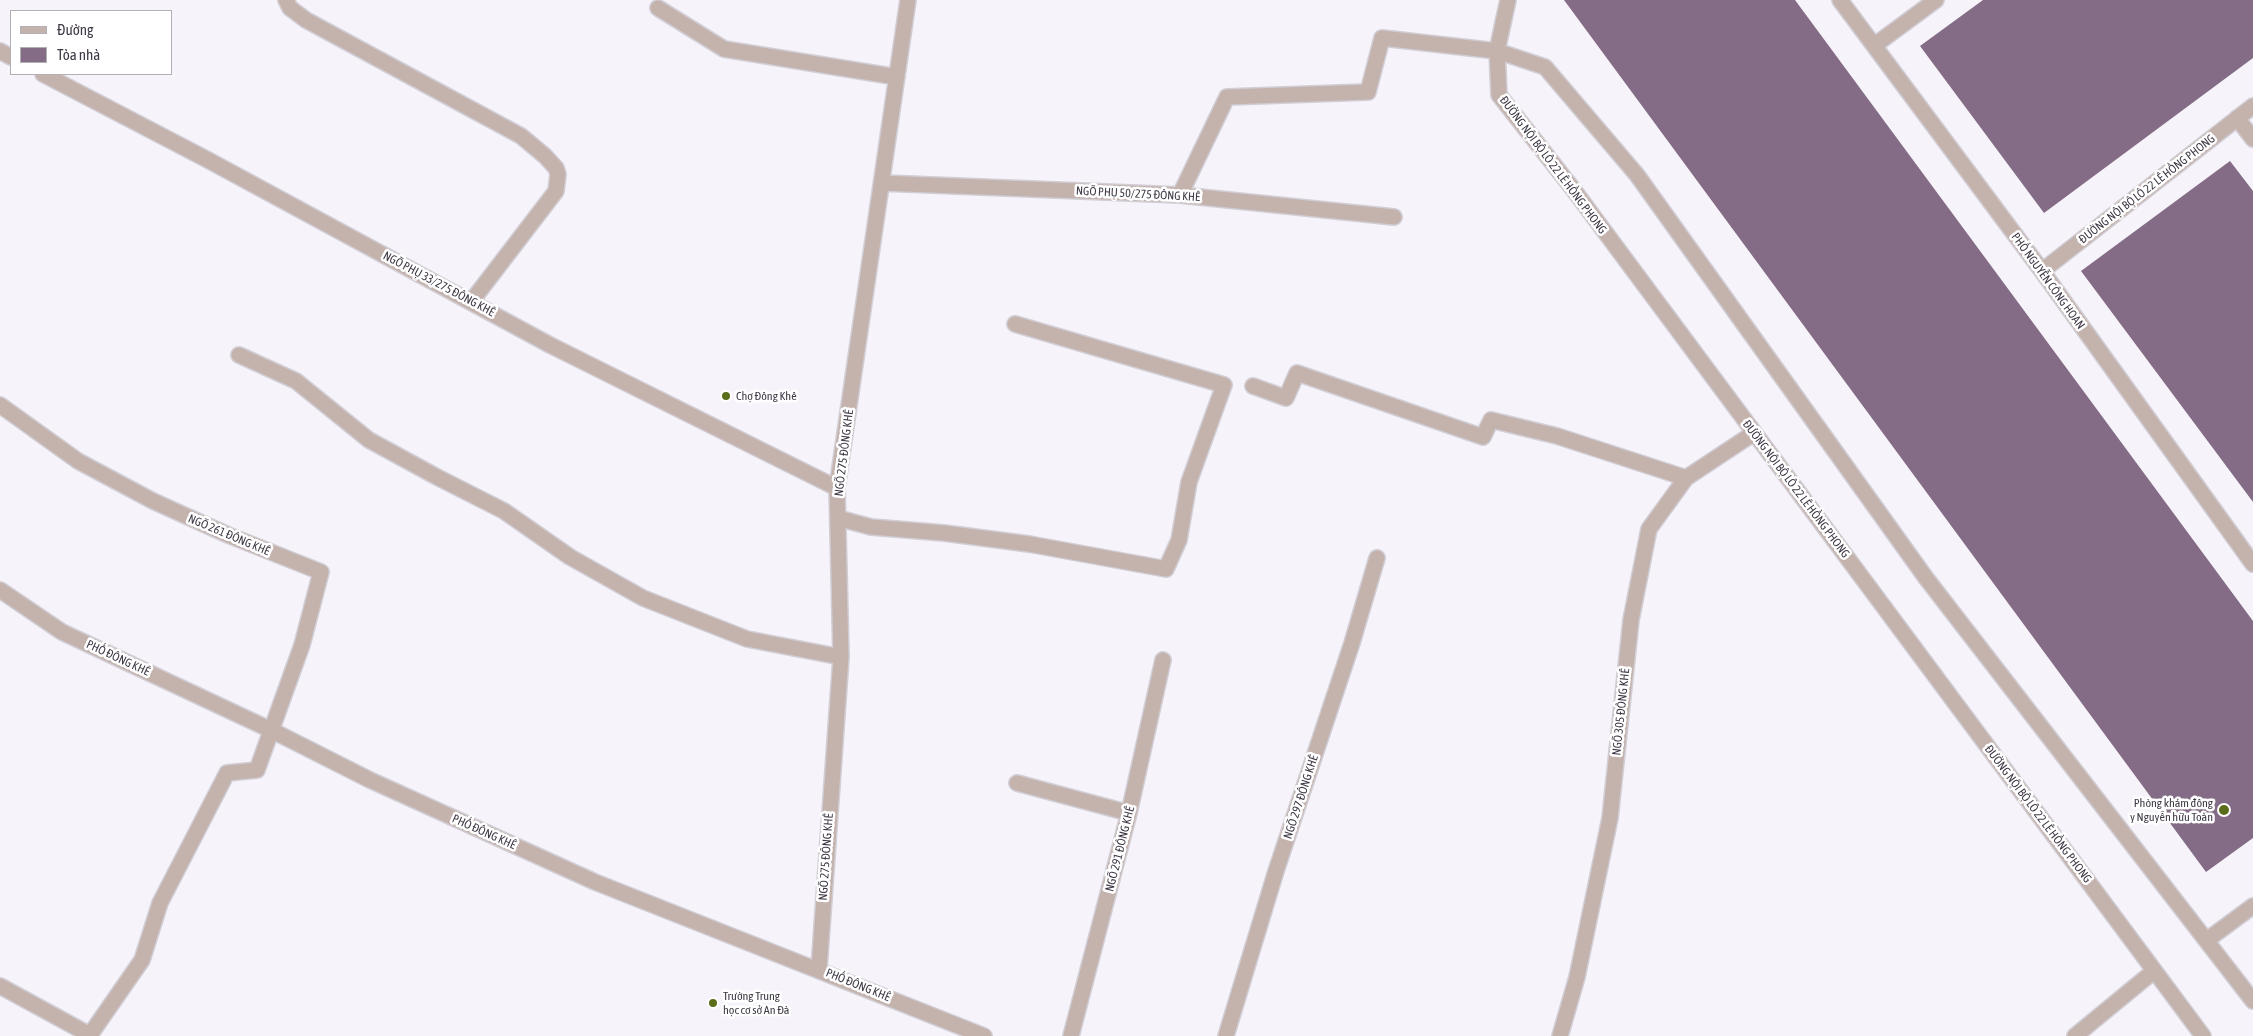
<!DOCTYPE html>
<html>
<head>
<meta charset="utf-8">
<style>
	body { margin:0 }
	#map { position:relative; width:2253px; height:1036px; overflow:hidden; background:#f6f3fa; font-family:"Asap Condensed",sans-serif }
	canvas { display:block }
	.legend { position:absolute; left:10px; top:10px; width:162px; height:65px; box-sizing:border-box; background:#fff; border:1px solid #b2b0b5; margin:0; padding:6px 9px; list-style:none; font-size:15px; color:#3f3946 }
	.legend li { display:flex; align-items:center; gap:10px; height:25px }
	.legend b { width:25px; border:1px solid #b2b0b5 }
</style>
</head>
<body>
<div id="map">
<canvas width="2253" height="1036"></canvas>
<ul class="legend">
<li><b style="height:6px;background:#c4b2ad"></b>Đường</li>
<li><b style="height:14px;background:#856c86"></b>Tòa nhà</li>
</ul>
</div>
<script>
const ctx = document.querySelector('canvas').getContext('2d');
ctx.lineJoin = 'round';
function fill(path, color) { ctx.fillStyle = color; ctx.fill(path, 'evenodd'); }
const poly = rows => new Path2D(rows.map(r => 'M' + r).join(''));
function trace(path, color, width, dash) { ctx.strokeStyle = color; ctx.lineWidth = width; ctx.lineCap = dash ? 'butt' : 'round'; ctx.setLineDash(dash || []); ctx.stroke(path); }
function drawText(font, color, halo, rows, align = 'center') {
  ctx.font = font + ' "Asap Condensed",sans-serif'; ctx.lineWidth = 5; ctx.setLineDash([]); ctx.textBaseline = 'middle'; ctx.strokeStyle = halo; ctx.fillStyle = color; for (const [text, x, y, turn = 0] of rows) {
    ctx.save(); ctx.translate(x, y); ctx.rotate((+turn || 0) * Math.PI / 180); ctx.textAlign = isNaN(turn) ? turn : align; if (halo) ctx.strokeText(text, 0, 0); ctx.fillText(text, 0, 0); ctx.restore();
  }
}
fill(poly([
	[1564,0,1795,0,2253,621,2253,838,2206,872],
	[1983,0,2253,0,2253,58,2044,213,1920,46],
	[2230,161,2253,191,2253,502,2081,271]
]), '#856c86');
const minor = poly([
	[286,0,290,8,306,20,521,136,545,156,556,168,558,174,556,191,471,302],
	[1508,0,1497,51,1499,95,1573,189,2203,1036],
	[1840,0,2042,271,2253,564],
	[658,8,724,49,897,77],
	[1875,45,1936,0],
	[0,51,11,57],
	[43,74,208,160,550,345,837,488],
	[2237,118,2253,139],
	[882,183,1180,195,1394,217],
	[1180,195,1227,97,1368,92,1382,38,1497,51,1545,67,1637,175,1926,578,2253,1001],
	[2042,271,2253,106],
	[239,355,296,381,369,440,437,477,504,511,570,557,643,598,747,639,841,657],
	[1253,386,1286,398,1297,373,1483,437,1491,420,1557,436,1686,478],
	[0,405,78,461,153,501,228,535,321,572,302,645,257,770,227,773,160,903,142,960,90,1035,0,986],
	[838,518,871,527,944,533,1029,544,1166,569,1179,540,1189,482,1224,385,1015,324],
	[0,590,62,632,271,730,370,780,595,882,984,1036],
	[1017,783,1129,813],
	[2207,940,2253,906],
	[819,969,841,657,837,488,908,0],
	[1071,1036,1129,813,1163,660],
	[1226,1036,1276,871,1352,643,1377,558],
	[1560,1036,1577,977,1610,818,1631,620,1649,529,1686,478,1754,433],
	[2075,1036,2154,971]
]);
trace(minor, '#d1ced6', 18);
trace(minor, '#c4b2ad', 15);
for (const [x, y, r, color] of [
	[726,396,5,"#596d1b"],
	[2224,810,6,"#596d1b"],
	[713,1003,5,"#596d1b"]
]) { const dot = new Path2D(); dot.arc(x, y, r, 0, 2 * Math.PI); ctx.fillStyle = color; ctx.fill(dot); trace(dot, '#fff', 2); }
drawText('12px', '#3f3946', '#fff', [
	["ĐƯỜNG NỘI BỘ LÔ 22 LÊ HỒNG PHONG",1553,165,53],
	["ĐƯỜNG NỘI BỘ LÔ 22 LÊ HỒNG PHONG",2147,189,-38],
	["NGÕ PHỤ 50/275 ĐÔNG KHÊ",1138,194,3],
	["PHỐ NGUYỄN CÔNG HOAN",2048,281,54],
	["NGÕ PHỤ 33/275 ĐÔNG KHÊ",439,284,28],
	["NGÕ 275 ĐÔNG KHÊ",844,453,-83],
	["ĐƯỜNG NỘI BỘ LÔ 22 LÊ HỒNG PHONG",1796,489,53],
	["NGÕ 261 ĐÔNG KHÊ",229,535,23],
	["PHỐ ĐÔNG KHÊ",118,658,25],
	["NGÕ 305 ĐÔNG KHÊ",1621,712,-84],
	["NGÕ 297 ĐÔNG KHÊ",1301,797,-72],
	["ĐƯỜNG NỘI BỘ LÔ 22 LÊ HỒNG PHONG",2038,814,53],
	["PHỐ ĐÔNG KHÊ",484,832,24],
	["NGÕ 291 ĐÔNG KHÊ",1120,849,-76],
	["NGÕ 275 ĐÔNG KHÊ",826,857,-86],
	["PHỐ ĐÔNG KHÊ",858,985,22]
]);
drawText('12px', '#3f3946', '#fff', [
	["Chợ Đông Khê",736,396],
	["Phòng khám đông",2213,803,"right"],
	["y Nguyễn hữu Toàn",2213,817,"right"],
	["Trường Trung",723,996],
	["học cơ sở An Đà",723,1010]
], 'left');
</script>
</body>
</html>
